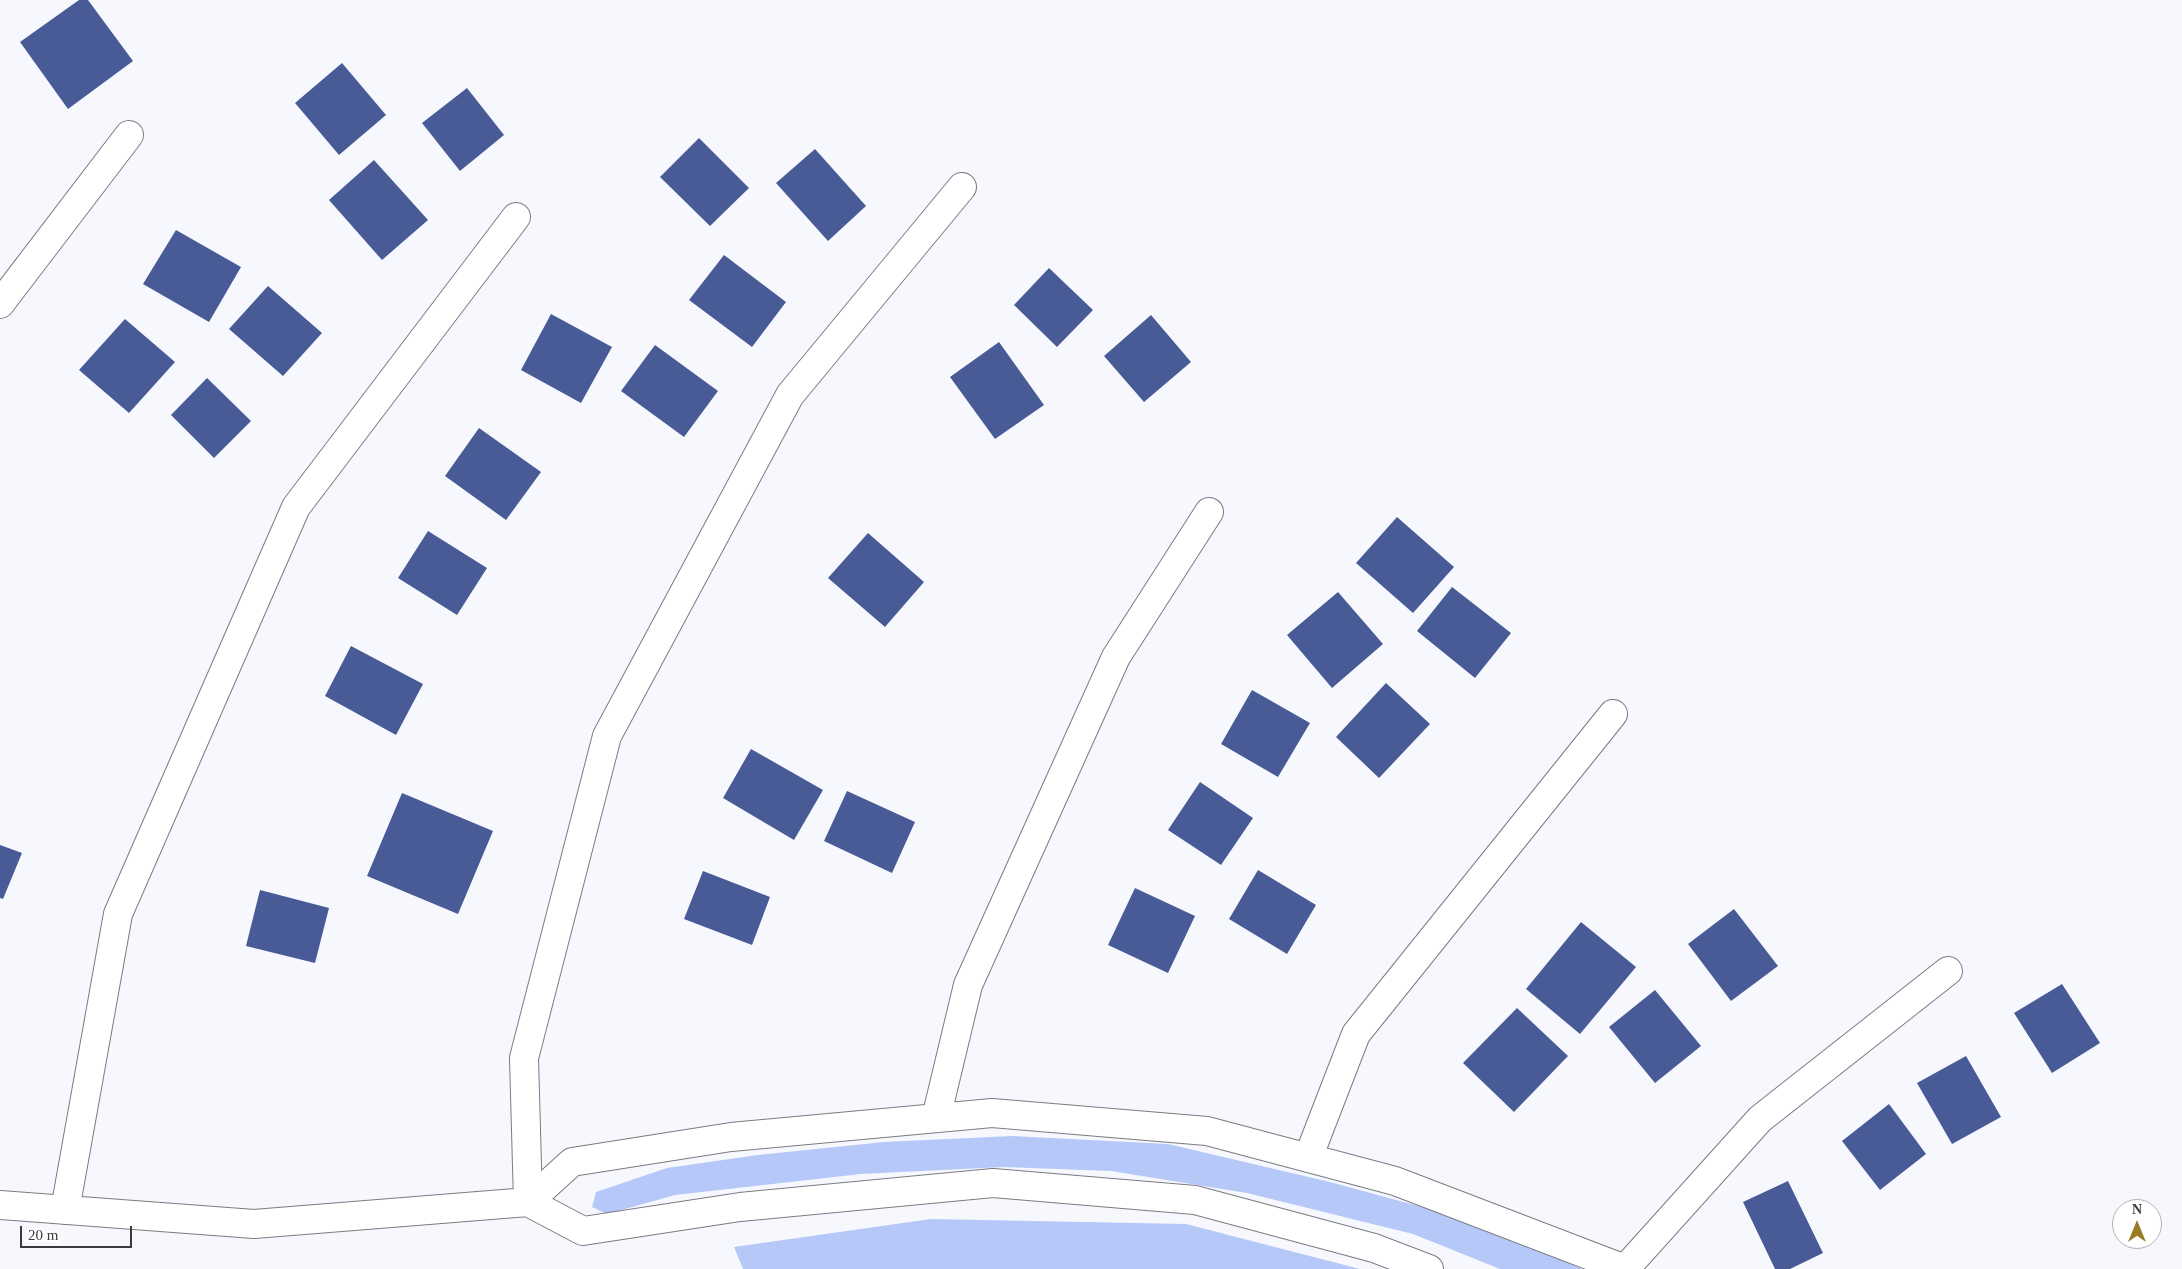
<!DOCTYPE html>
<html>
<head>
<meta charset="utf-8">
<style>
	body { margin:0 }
	#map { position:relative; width:2182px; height:1269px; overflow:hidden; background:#f6f8fe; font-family:"Times New Roman",serif }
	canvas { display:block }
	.north { position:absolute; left:2112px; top:1199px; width:50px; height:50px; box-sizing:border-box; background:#fff; border:1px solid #b0b1b1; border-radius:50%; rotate:0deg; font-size:14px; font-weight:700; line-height:20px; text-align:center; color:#3a3b3d }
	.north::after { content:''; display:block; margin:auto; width:18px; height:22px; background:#9a7c25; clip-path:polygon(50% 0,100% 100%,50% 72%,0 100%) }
	.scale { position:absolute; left:20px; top:1226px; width:112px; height:22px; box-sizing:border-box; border:2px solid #3a3b3d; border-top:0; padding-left:6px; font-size:15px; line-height:18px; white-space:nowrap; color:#3a3b3d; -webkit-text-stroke:4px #fff; paint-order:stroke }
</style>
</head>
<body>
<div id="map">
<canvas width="2182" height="1269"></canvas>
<div class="north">N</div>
<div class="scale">20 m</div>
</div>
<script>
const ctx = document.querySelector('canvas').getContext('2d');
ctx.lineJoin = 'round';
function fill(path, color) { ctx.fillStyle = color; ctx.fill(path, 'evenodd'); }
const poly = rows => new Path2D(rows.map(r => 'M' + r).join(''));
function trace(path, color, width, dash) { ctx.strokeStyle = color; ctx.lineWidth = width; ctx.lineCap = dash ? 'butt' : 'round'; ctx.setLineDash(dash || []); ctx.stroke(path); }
fill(poly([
	[1012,1136,1168,1144,1330,1182,1422,1207,1511,1238,1582,1269,1500,1269,1413,1234,1247,1193,1111,1171,1004,1167,861,1174,675,1195,607,1214,592,1207,596,1192,667,1168,758,1155,884,1142],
	[931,1219,1186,1224,1360,1269,743,1269,734,1247]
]), '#b6c8f8');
fill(poly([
	[79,0,88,0,133,61,68,109,20,42],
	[342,63,386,115,339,155,295,103],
	[467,88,504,135,460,171,422,123],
	[699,138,749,188,710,226,660,177],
	[815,149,866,206,828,241,776,183],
	[374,160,428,220,382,260,329,200],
	[176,230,241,267,209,322,143,284],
	[724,255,786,302,752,347,689,300],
	[1049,268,1093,310,1057,347,1014,305],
	[268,286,322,333,283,376,229,329],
	[551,314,612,347,581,403,521,370],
	[1151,315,1191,362,1144,402,1104,356],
	[125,319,175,362,129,413,79,370],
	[999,342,1044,405,995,439,950,377],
	[655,345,718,391,684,437,621,391],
	[207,378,251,421,214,458,171,415],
	[479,428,541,472,506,520,445,476],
	[1397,517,1454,567,1413,613,1356,563],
	[428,531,487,568,457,615,398,578],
	[868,533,924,582,885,627,828,578],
	[1452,587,1511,633,1475,678,1417,631],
	[1338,592,1383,644,1332,688,1287,635],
	[351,646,423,684,396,735,325,696],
	[1386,683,1430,724,1379,778,1336,737],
	[1252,690,1310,723,1278,777,1221,744],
	[751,749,823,790,794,840,723,798],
	[1200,782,1253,818,1221,865,1168,830],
	[847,791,915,822,892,873,824,841],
	[402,793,493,831,458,914,367,876],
	[0,845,22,853,3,899,0,898],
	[1258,870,1316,905,1287,954,1229,919],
	[703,871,770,897,752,945,684,919],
	[1135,888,1195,916,1168,973,1108,945],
	[260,890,329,908,315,963,246,946],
	[1734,909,1778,966,1731,1001,1688,944],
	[1581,922,1636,967,1580,1034,1526,989],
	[2062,984,2100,1043,2052,1073,2014,1013],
	[1655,990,1701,1046,1655,1083,1609,1027],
	[1517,1008,1568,1056,1514,1112,1463,1063],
	[1966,1056,2001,1117,1952,1144,1917,1083],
	[1889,1104,1926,1154,1880,1190,1842,1141],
	[1788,1181,1823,1253,1790,1269,1775,1269,1743,1202]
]), '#485b96');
const street = poly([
	[962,187,790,395,607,736,524,1058,528,1202,583,1231,740,1207,993,1183,1195,1200,1374,1248,1429,1269],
	[0,304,129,135],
	[936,1118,968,985,1116,657,1209,512],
	[1308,1158,1356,1034,1613,714],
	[0,1205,254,1224,528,1202,572,1162,731,1137,992,1113,1207,1131,1395,1181,1625,1269],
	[65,1210,118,914,296,507,516,217],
	[1625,1269,1760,1119,1948,971]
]);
trace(street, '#7b7c82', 30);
trace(street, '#fff', 28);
</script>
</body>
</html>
